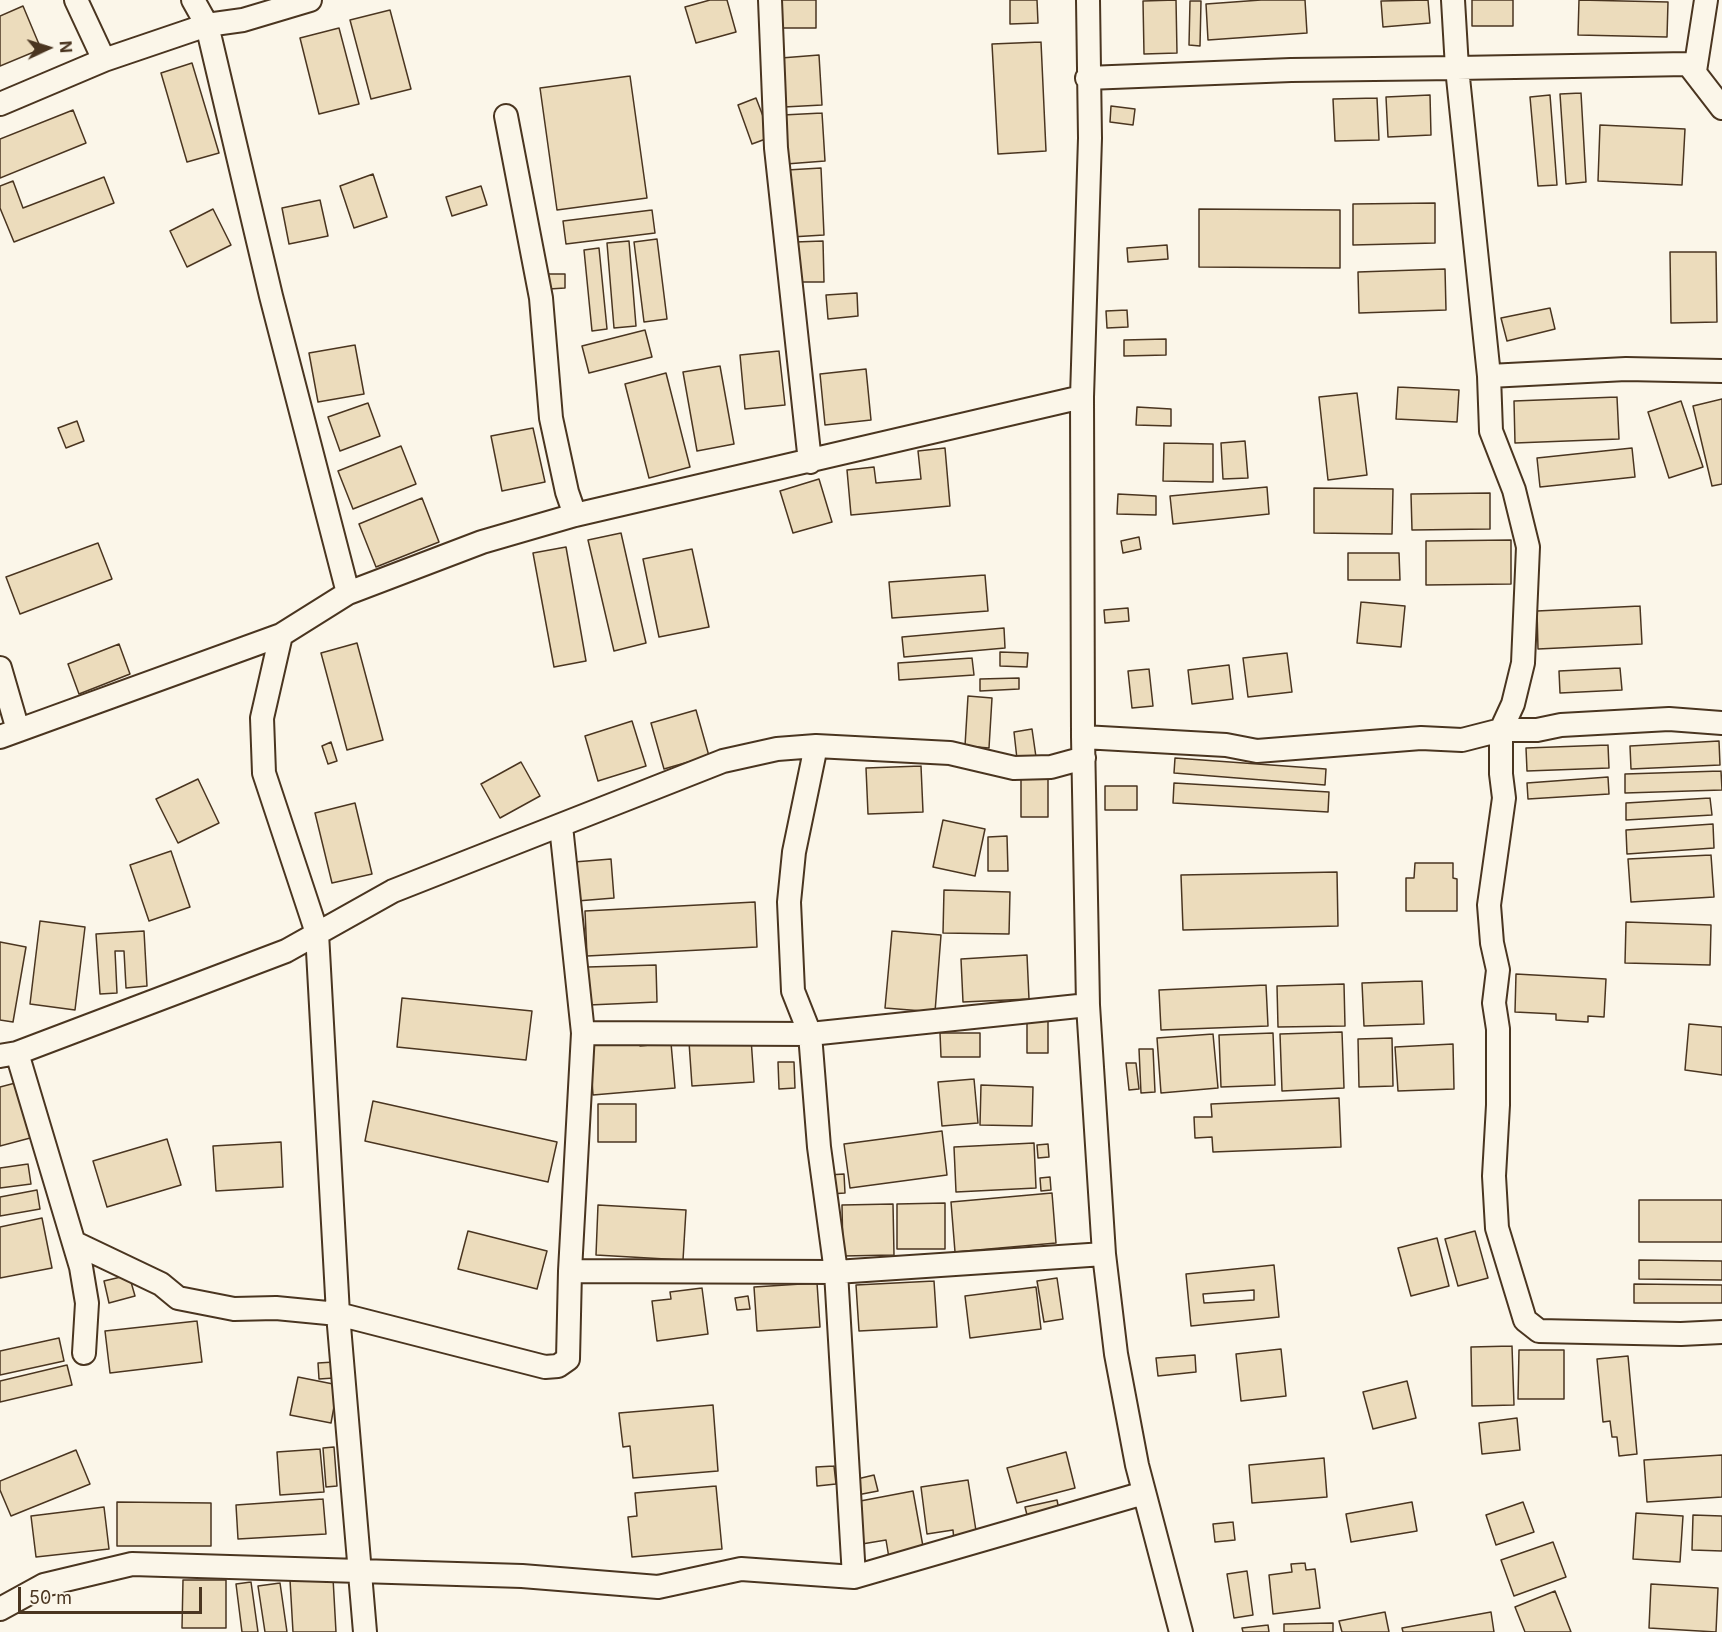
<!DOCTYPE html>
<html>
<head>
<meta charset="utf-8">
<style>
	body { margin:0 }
	#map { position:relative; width:1722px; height:1632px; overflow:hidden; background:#fbf6e9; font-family:Inter,sans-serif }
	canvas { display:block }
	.north { position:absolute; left:18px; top:18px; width:60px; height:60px; -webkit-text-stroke:4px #fbf6e9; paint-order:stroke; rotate:86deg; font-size:16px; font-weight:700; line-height:24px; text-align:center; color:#4a3520 }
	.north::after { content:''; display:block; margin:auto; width:21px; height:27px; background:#4a3520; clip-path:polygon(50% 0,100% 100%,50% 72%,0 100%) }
	.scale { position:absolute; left:18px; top:1587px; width:184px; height:27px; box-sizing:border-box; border:3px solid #4a3520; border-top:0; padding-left:8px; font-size:18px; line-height:21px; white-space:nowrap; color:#4a3520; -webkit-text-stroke:4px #fbf6e9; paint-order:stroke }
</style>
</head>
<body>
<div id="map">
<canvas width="1722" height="1632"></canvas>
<div class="north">N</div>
<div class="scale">50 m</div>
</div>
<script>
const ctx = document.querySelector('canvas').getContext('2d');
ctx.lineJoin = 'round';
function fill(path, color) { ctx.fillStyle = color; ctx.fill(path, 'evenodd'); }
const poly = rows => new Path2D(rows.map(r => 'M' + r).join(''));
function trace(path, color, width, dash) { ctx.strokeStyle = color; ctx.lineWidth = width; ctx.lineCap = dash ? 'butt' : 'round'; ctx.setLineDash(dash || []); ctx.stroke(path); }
const building = poly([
	[710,0,727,0,736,32,696,43,685,7,710,0],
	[777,0,816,0,816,28,777,28,777,0],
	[1010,0,1037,0,1038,23,1010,24,1010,0],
	[1176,0,1177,53,1144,54,1143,1,1176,0],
	[1261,0,1305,0,1307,33,1208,40,1206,4,1261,0],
	[1428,0,1430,23,1383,27,1381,1,1428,0],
	[1472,0,1513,0,1513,26,1472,26,1472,0],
	[1579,0,1668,2,1667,37,1578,35,1579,0],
	[1190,1,1201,1,1200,46,1189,45,1190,1],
	[23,6,41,49,0,66,0,16,23,6],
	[390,10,411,89,371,99,350,20,390,10],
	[339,28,359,104,319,114,300,38,339,28],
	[1041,42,1046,151,998,154,992,44,1041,42],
	[819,55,822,105,784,107,781,58,819,55],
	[192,63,219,153,187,162,161,73,192,63],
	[630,76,647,198,557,210,540,88,630,76],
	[1581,93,1586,182,1566,184,1560,94,1581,93],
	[1430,95,1431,135,1388,137,1386,97,1430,95],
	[1550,95,1557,185,1538,186,1530,97,1550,95],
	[756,98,771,137,752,144,738,105,756,98],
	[1377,98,1379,140,1335,141,1333,99,1377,98],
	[1111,106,1135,109,1133,125,1110,122,1111,106],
	[73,110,86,143,0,178,0,139,73,110],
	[822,113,825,161,786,164,783,115,822,113],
	[1600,125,1685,129,1682,185,1598,181,1600,125],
	[821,168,824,235,791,237,787,170,821,168],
	[373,174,387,217,354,228,340,186,373,174],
	[104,177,114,203,14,242,0,208,0,186,13,181,23,208,104,177],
	[481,186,487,205,452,216,446,197,481,186],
	[320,200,328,236,289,244,282,208,320,200],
	[1435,203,1435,243,1353,245,1353,204,1435,203],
	[213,209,231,245,187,267,170,231,213,209],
	[1199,209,1340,210,1340,268,1199,267,1199,209],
	[652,210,655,233,566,244,563,221,652,210],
	[657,239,667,319,644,322,634,242,657,239],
	[629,241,636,326,614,328,607,243,629,241],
	[823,241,824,282,796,282,795,242,823,241],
	[1167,245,1168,259,1128,262,1127,248,1167,245],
	[599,248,607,329,592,331,584,250,599,248],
	[1670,252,1716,252,1717,322,1671,323,1670,252],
	[1445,269,1446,310,1359,313,1358,272,1445,269],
	[548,274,565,274,565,288,549,289,548,274],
	[857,293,858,316,828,319,826,295,857,293],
	[1550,308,1555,329,1507,341,1501,318,1550,308],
	[1127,310,1128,327,1107,328,1106,311,1127,310],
	[645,330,652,357,589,373,582,346,645,330],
	[1166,339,1166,355,1124,356,1124,340,1166,339],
	[355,345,364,394,318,402,309,353,355,345],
	[779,351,785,405,745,409,740,355,779,351],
	[720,366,734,444,697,451,683,372,720,366],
	[866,369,871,420,825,425,820,374,866,369],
	[666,373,690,467,649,478,625,384,666,373],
	[1398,387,1459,390,1457,422,1396,419,1398,387],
	[1357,393,1367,475,1328,480,1319,397,1357,393],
	[1617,397,1619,439,1515,443,1514,401,1617,397],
	[1722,399,1722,484,1712,486,1693,406,1722,399],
	[1681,401,1703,467,1669,478,1648,412,1681,401],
	[368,403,380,436,340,451,328,417,368,403],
	[1137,407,1171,409,1171,426,1136,425,1137,407],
	[77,421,84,441,66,448,58,428,77,421],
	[533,428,545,482,502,491,491,436,533,428],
	[1245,441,1248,478,1223,479,1221,443,1245,441],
	[1164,443,1213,444,1213,482,1163,481,1164,443],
	[401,446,416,484,353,509,338,471,401,446],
	[945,448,950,506,851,515,847,470,874,467,876,483,921,479,918,451,945,448],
	[1632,448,1635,477,1540,487,1537,458,1632,448],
	[819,479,832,522,793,533,780,491,819,479],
	[1267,487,1269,514,1173,524,1170,496,1267,487],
	[1314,488,1393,489,1392,534,1314,533,1314,488],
	[1490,493,1490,529,1412,530,1411,494,1490,493],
	[1118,494,1156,496,1156,515,1117,514,1118,494],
	[422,498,439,542,376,567,359,524,422,498],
	[621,533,646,643,614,651,588,540,621,533],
	[1139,537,1141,549,1123,553,1121,541,1139,537],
	[1511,540,1511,584,1426,585,1426,541,1511,540],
	[98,543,112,579,20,614,6,577,98,543],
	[566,547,586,661,554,667,533,553,566,547],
	[692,549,709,627,659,637,643,559,692,549],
	[1348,553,1399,553,1400,580,1348,580,1348,553],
	[985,575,988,611,892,618,889,582,985,575],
	[1361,602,1405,606,1401,647,1357,643,1361,602],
	[1640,606,1642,644,1538,649,1537,611,1640,606],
	[1128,608,1129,621,1105,623,1104,610,1128,608],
	[1004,628,1005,648,904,657,902,637,1004,628],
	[357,643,383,740,347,750,321,653,357,643],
	[119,644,130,674,79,694,68,664,119,644],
	[1000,652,1028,653,1027,667,1000,666,1000,652],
	[1287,653,1292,692,1248,697,1243,658,1287,653],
	[972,658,974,675,899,680,898,663,972,658],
	[1229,665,1233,699,1192,704,1188,670,1229,665],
	[1620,668,1622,690,1560,693,1559,671,1620,668],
	[1149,669,1153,706,1132,708,1128,671,1149,669],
	[1019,678,1019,689,980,691,980,679,1019,678],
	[968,696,992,698,989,748,965,746,968,696],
	[696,710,709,756,664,769,651,723,696,710],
	[632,721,646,766,598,781,585,736,632,721],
	[1032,729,1036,757,1017,759,1014,732,1032,729],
	[1719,741,1720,765,1631,769,1630,746,1719,741],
	[331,742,337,761,328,764,322,746,331,742],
	[1608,745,1609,768,1527,771,1526,748,1608,745],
	[1175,758,1326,769,1325,785,1174,773,1175,758],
	[521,762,540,796,500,818,481,784,521,762],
	[921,766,923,812,868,814,866,768,921,766],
	[1721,771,1722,790,1625,793,1625,774,1721,771],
	[1608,777,1609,794,1528,799,1527,783,1608,777],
	[198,779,219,823,178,843,156,799,198,779],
	[1021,779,1048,779,1048,817,1021,817,1021,779],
	[1174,783,1329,792,1328,812,1173,803,1174,783],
	[1105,786,1137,786,1137,810,1105,810,1105,786],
	[1710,798,1712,815,1626,820,1626,803,1710,798],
	[355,803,372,874,332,883,315,813,355,803],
	[943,820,985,829,975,876,933,867,943,820],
	[1713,824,1714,848,1627,854,1626,830,1713,824],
	[1007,836,1008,871,988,871,988,837,1007,836],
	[171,851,190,907,149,921,130,865,171,851],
	[1711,855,1714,897,1631,902,1628,859,1711,855],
	[611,859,614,898,577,901,574,862,611,859],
	[1415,863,1453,863,1453,878,1457,879,1457,911,1406,911,1406,878,1414,878,1415,863],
	[1337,872,1338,926,1183,930,1181,875,1337,872],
	[944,890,1010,892,1009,934,943,933,944,890],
	[755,902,757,947,587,956,585,911,755,902],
	[40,921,85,927,75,1010,30,1004,40,921],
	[1626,922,1711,925,1710,965,1625,963,1626,922],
	[144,931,147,986,126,988,124,951,115,951,117,993,100,994,96,934,144,931],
	[892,931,941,935,935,1012,885,1008,892,931],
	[0,942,26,947,13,1022,0,1020,0,942],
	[1027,955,1029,999,963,1002,961,959,1027,955],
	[656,965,657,1002,589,1005,588,967,656,965],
	[1516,974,1606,979,1604,1017,1588,1016,1588,1022,1556,1020,1556,1014,1515,1012,1516,974],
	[1422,981,1424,1024,1364,1026,1362,983,1422,981],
	[1344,984,1345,1026,1278,1027,1277,986,1344,984],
	[1266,985,1268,1026,1161,1030,1159,990,1266,985],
	[402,998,532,1011,526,1060,397,1047,402,998],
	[1048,1020,1048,1053,1027,1053,1027,1021,1048,1020],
	[1689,1024,1722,1027,1722,1075,1685,1070,1689,1024],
	[1342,1032,1344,1088,1282,1091,1280,1034,1342,1032],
	[940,1033,980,1033,980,1057,941,1057,940,1033],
	[1273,1033,1275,1085,1221,1087,1219,1035,1273,1033],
	[1213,1034,1218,1088,1161,1093,1157,1038,1213,1034],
	[639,1036,640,1046,671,1043,675,1088,593,1095,589,1040,639,1036],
	[751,1038,754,1082,692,1086,689,1042,751,1038],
	[1392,1038,1393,1086,1359,1087,1358,1039,1392,1038],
	[1453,1044,1454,1089,1398,1091,1395,1047,1453,1044],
	[1139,1049,1153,1049,1155,1092,1141,1093,1139,1049],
	[778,1062,794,1062,795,1088,779,1089,778,1062],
	[1126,1063,1136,1063,1139,1089,1129,1090,1126,1063],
	[974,1079,978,1123,942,1126,938,1082,974,1079],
	[19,1082,34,1137,0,1146,0,1087,19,1082],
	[981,1085,1033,1087,1032,1126,980,1125,981,1085],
	[1339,1098,1341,1147,1213,1152,1212,1137,1195,1138,1194,1117,1212,1117,1211,1104,1339,1098],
	[373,1101,557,1142,548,1182,365,1141,373,1101],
	[598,1104,636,1104,636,1142,598,1142,598,1104],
	[942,1131,947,1175,850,1188,844,1144,942,1131],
	[167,1139,181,1185,107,1207,93,1161,167,1139],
	[281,1142,283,1187,216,1191,213,1146,281,1142],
	[1034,1143,1036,1188,956,1192,954,1147,1034,1143],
	[1048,1144,1049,1157,1038,1158,1037,1145,1048,1144],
	[28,1164,31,1184,0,1188,0,1168,28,1164],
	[844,1174,845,1193,830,1194,828,1175,844,1174],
	[1050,1177,1051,1190,1041,1191,1040,1178,1050,1177],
	[37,1190,40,1209,0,1216,0,1197,37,1190],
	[1052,1193,1056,1243,955,1252,951,1202,1052,1193],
	[1639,1200,1722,1200,1722,1242,1639,1242,1639,1200],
	[945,1203,945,1249,897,1249,897,1204,945,1203],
	[893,1204,894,1255,843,1256,842,1205,893,1204],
	[598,1205,686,1210,683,1260,596,1255,598,1205],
	[42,1218,52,1268,0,1278,0,1227,42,1218],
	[468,1231,547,1251,537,1289,458,1269,468,1231],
	[1475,1231,1488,1278,1458,1286,1445,1239,1475,1231],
	[1437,1238,1449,1286,1411,1296,1398,1248,1437,1238],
	[1639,1260,1722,1261,1722,1280,1639,1279,1639,1260],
	[1274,1265,1279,1317,1191,1326,1186,1274,1274,1265],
	[1254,1290,1254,1300,1204,1303,1203,1294,1254,1290],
	[129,1275,135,1296,109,1303,104,1281,129,1275],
	[1057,1278,1063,1319,1044,1322,1037,1281,1057,1278],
	[934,1281,937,1327,859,1331,856,1285,934,1281],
	[817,1283,820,1327,757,1331,754,1287,817,1283],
	[1634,1284,1722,1285,1722,1303,1634,1303,1634,1284],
	[1036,1287,1041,1329,970,1338,965,1296,1036,1287],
	[702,1288,708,1334,657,1341,652,1301,671,1299,670,1292,702,1288],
	[748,1296,750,1309,737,1310,735,1298,748,1296],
	[197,1321,202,1362,110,1373,105,1331,197,1321],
	[59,1338,64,1361,0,1375,0,1351,59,1338],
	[1512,1346,1514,1405,1472,1406,1471,1347,1512,1346],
	[1281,1349,1286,1396,1241,1401,1236,1354,1281,1349],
	[1519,1350,1564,1350,1564,1399,1518,1399,1519,1350],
	[1195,1355,1196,1372,1158,1376,1156,1358,1195,1355],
	[1628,1356,1637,1454,1619,1456,1617,1437,1612,1437,1610,1421,1603,1422,1597,1359,1628,1356],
	[334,1362,334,1378,319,1379,318,1363,334,1362],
	[67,1365,72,1385,0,1402,0,1381,67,1365],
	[298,1377,338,1385,331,1423,290,1415,298,1377],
	[1407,1381,1416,1418,1373,1429,1363,1392,1407,1381],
	[713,1405,718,1471,633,1478,630,1446,623,1447,619,1413,713,1405],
	[1517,1418,1520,1450,1482,1454,1479,1423,1517,1418],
	[334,1447,337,1486,326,1487,323,1448,334,1447],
	[320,1449,324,1492,280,1495,277,1452,320,1449],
	[76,1450,90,1484,11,1516,0,1490,0,1481,76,1450],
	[1066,1452,1075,1488,1017,1503,1007,1468,1066,1452],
	[1722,1455,1722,1497,1647,1502,1644,1460,1722,1455],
	[1324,1458,1327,1497,1252,1503,1249,1465,1324,1458],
	[834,1466,836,1484,817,1486,816,1467,834,1466],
	[874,1475,878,1491,857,1495,853,1480,874,1475],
	[968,1480,977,1537,954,1541,953,1530,927,1534,921,1487,968,1480],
	[716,1486,722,1549,632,1557,628,1517,637,1516,635,1493,716,1486],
	[913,1491,924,1552,889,1558,886,1540,862,1544,855,1502,913,1491],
	[323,1499,326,1534,238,1539,236,1505,323,1499],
	[1057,1500,1060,1515,1029,1523,1025,1507,1057,1500],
	[117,1502,211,1503,211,1546,117,1546,117,1502],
	[1412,1502,1417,1531,1351,1542,1346,1514,1412,1502],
	[1523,1502,1534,1532,1496,1545,1486,1515,1523,1502],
	[104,1507,109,1549,36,1557,31,1516,104,1507],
	[1636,1513,1683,1516,1680,1562,1633,1559,1636,1513],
	[1693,1515,1722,1516,1722,1551,1692,1550,1693,1515],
	[1233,1522,1235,1540,1215,1542,1213,1524,1233,1522],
	[1553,1542,1566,1577,1514,1596,1501,1560,1553,1542],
	[1305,1563,1306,1570,1315,1569,1320,1608,1273,1614,1269,1575,1292,1572,1291,1564,1305,1563],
	[1247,1571,1253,1615,1234,1618,1227,1574,1247,1571],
	[333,1578,336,1632,293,1632,290,1580,333,1578],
	[183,1580,226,1580,226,1628,182,1628,183,1580],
	[251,1582,258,1632,242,1632,236,1584,251,1582],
	[280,1583,287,1632,265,1632,258,1586,280,1583],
	[1651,1584,1718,1588,1716,1632,1649,1628,1651,1584],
	[1555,1591,1571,1632,1525,1632,1515,1607,1555,1591],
	[1385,1612,1389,1632,1342,1632,1339,1621,1385,1612],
	[1491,1612,1494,1632,1403,1632,1402,1628,1491,1612],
	[1333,1623,1333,1632,1284,1632,1284,1624,1333,1623],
	[1268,1625,1269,1632,1243,1632,1242,1628,1268,1625]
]);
fill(building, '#ecdcbc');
trace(building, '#4a3520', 1.5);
const minor = poly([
	[76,0,104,60],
	[193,0,207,25,271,296,348,593],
	[770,0,776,148,810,462],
	[1088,0,1090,138,1082,397,1083,737,1088,1005,1104,1254,1116,1354,1137,1465,1181,1632],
	[1453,0,1457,68,1688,64,1722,108],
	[1695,71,1706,0],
	[1087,78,1291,70,1457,68,1489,376,1626,369,1722,371],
	[0,104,104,60,207,25,243,20,310,0],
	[506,116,541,298,551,418,567,492,575,515],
	[1489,376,1491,431,1514,490,1528,547,1523,663,1513,704,1501,730,1501,774,1504,798,1489,905,1492,943,1498,970,1494,1003,1498,1029,1498,1105,1494,1176,1497,1228,1525,1320,1539,1331,1681,1334,1722,1332],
	[281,635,262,718,264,773,317,933,338,1314,365,1632],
	[0,668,18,730],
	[0,737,281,635,348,593,482,542,575,515,1082,397],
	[1083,737,1226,745,1257,751,1421,738,1462,740,1501,730,1537,730,1561,725,1669,719,1722,723],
	[816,746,794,852,789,902,793,991,810,1034,819,1147,836,1272,854,1577],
	[583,1033,810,1034,1088,1005],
	[17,1053,81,1267,87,1303,84,1353],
	[0,1056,17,1053,286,951,393,891,723,761,777,749,816,746,950,753,1014,768,1051,767,1084,758],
	[75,1243,161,1284,178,1298,234,1309,276,1308,338,1314,545,1367,558,1366,568,1359,570,1271,583,1033,561,826],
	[570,1271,836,1272,1104,1254],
	[0,1609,44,1585,132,1564,522,1576,658,1587,741,1569,854,1577,1144,1493]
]);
trace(minor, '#4a3520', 26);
trace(minor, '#fbf6e9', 22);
</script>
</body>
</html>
